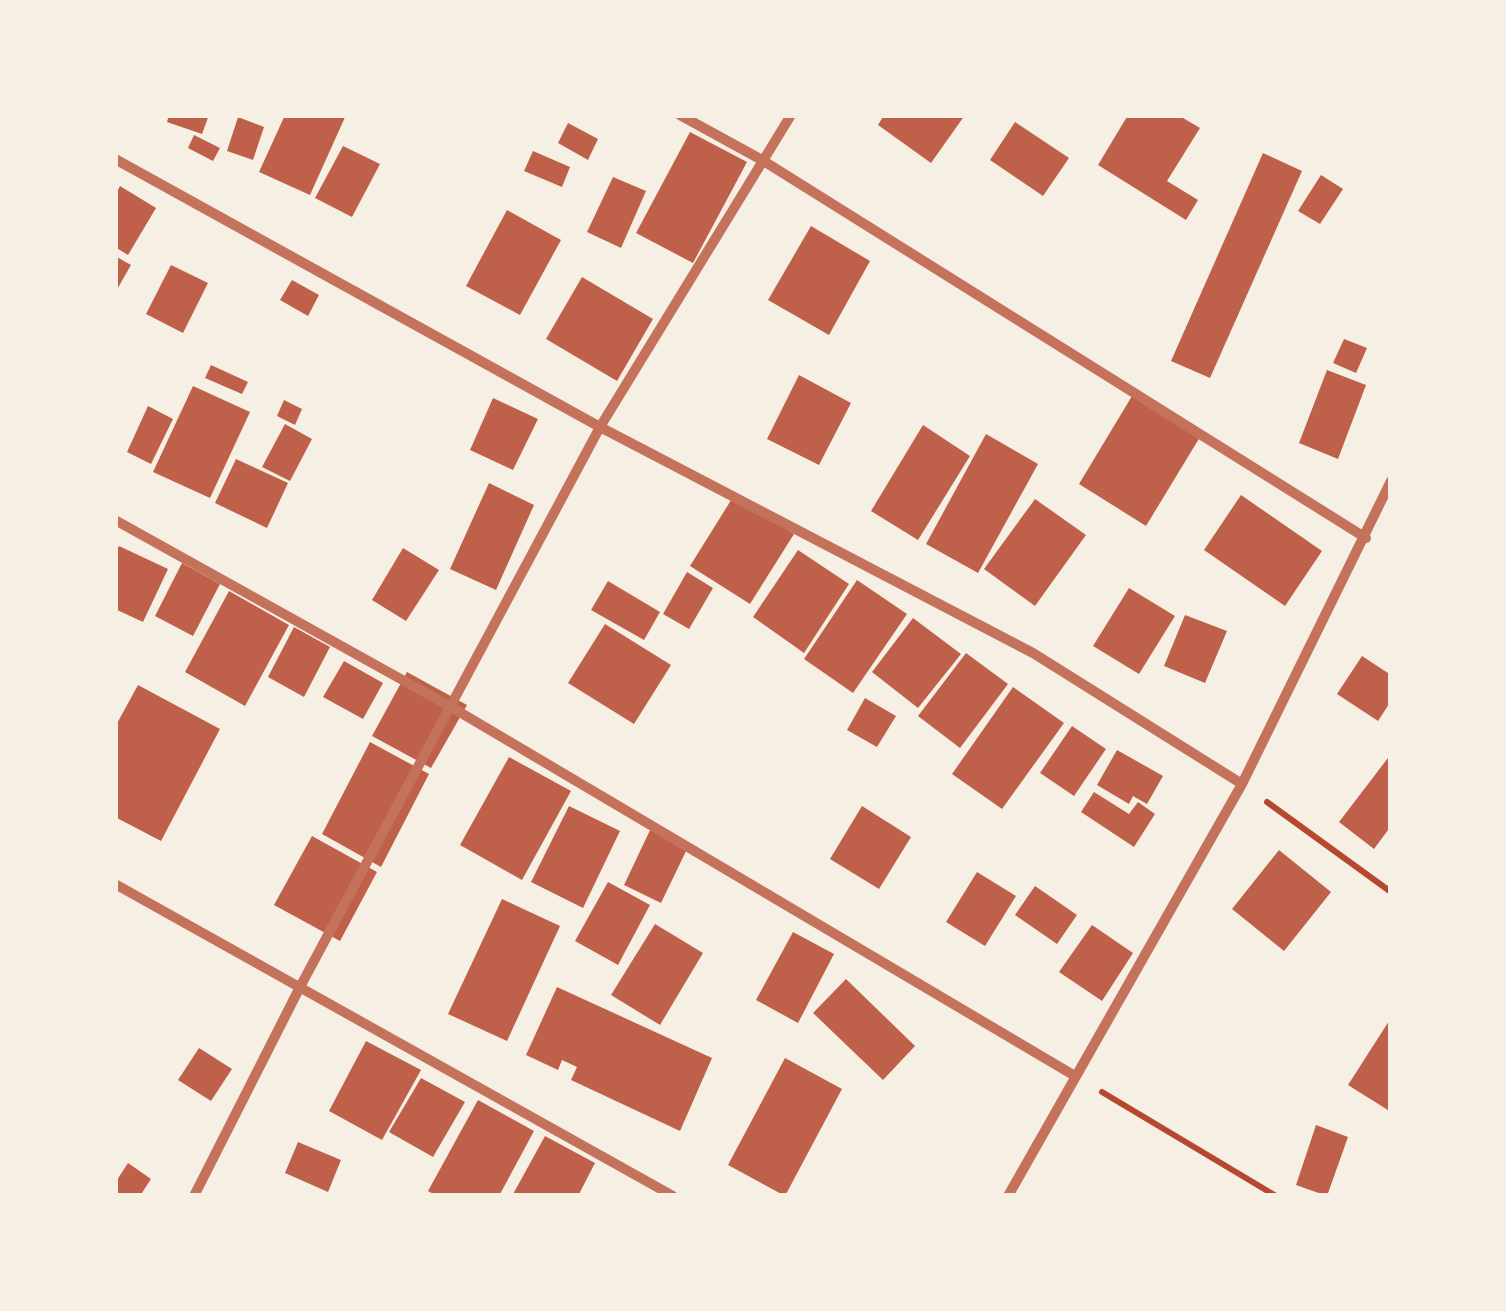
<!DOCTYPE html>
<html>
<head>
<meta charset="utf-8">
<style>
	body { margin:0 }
	#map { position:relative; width:1506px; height:1311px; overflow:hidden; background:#f6efe4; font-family:Figtree,sans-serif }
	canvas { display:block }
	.frame { position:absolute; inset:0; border:118px solid #f6efe4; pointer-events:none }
</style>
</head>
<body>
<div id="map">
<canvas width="1506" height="1311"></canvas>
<div class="frame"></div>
</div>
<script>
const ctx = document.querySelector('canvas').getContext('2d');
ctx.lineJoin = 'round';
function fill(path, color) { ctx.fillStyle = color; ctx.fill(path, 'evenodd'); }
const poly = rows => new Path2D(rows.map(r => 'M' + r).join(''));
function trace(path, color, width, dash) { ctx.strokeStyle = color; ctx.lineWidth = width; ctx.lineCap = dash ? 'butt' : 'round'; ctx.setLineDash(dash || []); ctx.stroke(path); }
fill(poly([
	[169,115,209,115,202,134,167,122],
	[285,115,346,115,310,195,259,172],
	[884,115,965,115,931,163,878,125],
	[1128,115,1178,115,1200,128,1167,181,1198,200,1186,220,1098,165],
	[238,117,264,127,253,160,227,151],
	[1015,122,1069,158,1043,196,990,160],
	[568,123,598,139,588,160,558,143],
	[690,132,747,162,693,263,636,233],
	[194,135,220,148,213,161,188,148],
	[343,146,380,164,352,217,315,198],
	[533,151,570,167,562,187,524,171],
	[1263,153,1302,171,1210,378,1171,361],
	[1321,175,1343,189,1320,224,1298,211],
	[613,177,646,191,621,248,587,232],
	[120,186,156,208,128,255,115,247,115,196],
	[507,210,561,240,520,315,466,286],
	[811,226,870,261,829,335,768,300],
	[115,256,131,265,115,293],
	[171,265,208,283,183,333,146,314],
	[582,277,653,319,617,381,546,339],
	[292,280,319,295,308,316,280,300],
	[1344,339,1367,348,1356,373,1333,363],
	[211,365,248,382,242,394,205,378],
	[1327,370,1366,385,1338,459,1299,443],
	[799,375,851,403,819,465,767,439],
	[193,386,250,412,210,498,153,472],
	[1132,396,1200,437,1146,526,1079,484],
	[493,398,538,419,513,470,470,450],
	[284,400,302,409,295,425,277,416],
	[148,406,173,419,151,464,127,452],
	[285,424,312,439,290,481,262,467],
	[923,425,970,456,918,540,871,511],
	[986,434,1038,464,978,573,926,544],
	[236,459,288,483,267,528,215,503],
	[489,483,534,505,496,590,450,569],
	[1241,495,1322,551,1285,606,1204,550],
	[733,497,794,534,750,604,690,566],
	[1035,499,1086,535,1035,606,984,569],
	[119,546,168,569,143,622,115,609,115,554],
	[403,548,439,570,406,621,372,600],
	[798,550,849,584,804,653,753,617],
	[182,563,220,584,193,636,155,616],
	[687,572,713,588,689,629,663,614],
	[857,580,907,614,853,693,804,659],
	[608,581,660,612,644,640,591,610],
	[1129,588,1175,616,1139,674,1093,646],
	[229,591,289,625,245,706,185,672],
	[1185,615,1227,631,1205,683,1164,666],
	[913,618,961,654,918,708,872,672],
	[605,624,671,665,634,724,568,683],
	[294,627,330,647,304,697,268,677],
	[966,653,1008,684,960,748,918,716],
	[1362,656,1391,675,1391,701,1378,721,1337,694],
	[344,661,383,683,363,719,323,697],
	[407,672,467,705,431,768,372,736],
	[138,685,220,729,161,841,115,817,115,727],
	[1013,687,1064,723,1002,809,952,774],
	[865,698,896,716,877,747,847,730],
	[1072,726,1106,749,1074,796,1040,773],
	[370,742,429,774,381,867,322,834],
	[1117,750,1163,776,1147,804,1133,796,1129,804,1097,785],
	[1391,754,1391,826,1374,849,1339,822],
	[509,757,571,791,522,880,460,845],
	[1094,792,1129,814,1138,802,1155,814,1134,847,1081,812],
	[569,806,620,831,583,908,531,882],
	[862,806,911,837,879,889,830,859],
	[652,826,689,845,661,903,624,885],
	[312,836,377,872,340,941,274,905],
	[1279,850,1331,892,1284,951,1232,909],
	[977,872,1016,896,985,946,946,922],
	[608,882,650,905,618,965,575,941],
	[1035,886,1077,915,1057,944,1015,915],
	[502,899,560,926,507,1041,448,1014],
	[655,924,703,953,660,1025,611,995],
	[1092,925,1133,953,1102,1001,1059,972],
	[793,932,834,954,798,1023,756,1000],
	[846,979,915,1046,883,1080,813,1013],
	[557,987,712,1058,680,1131,571,1080,577,1067,562,1060,558,1070,526,1055],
	[1389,1021,1391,1023,1391,1112,1348,1085],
	[366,1041,421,1070,382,1140,329,1111],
	[199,1048,232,1069,211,1101,178,1080],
	[785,1058,842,1089,785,1196,728,1165],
	[421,1078,465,1102,433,1157,389,1132],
	[478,1100,534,1131,499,1196,437,1196,428,1191],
	[1316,1125,1348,1137,1327,1196,1296,1185],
	[545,1136,595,1163,578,1196,512,1196],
	[298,1142,341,1160,328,1192,285,1173],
	[128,1163,151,1179,140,1196,115,1195,115,1183]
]), '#bf614a');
trace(poly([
	[1267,802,1391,892],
	[1102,1092,1276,1196]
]), '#b5482f', 6);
trace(poly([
	[680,115,762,160,1366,538],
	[115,159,600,427,1033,653,1242,784],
	[115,520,451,707,1075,1076],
	[115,884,673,1196],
	[194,1196,300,987,600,427,791,115],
	[1008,1196,1242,784,1391,481]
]), '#c5725c', 10);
</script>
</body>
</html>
